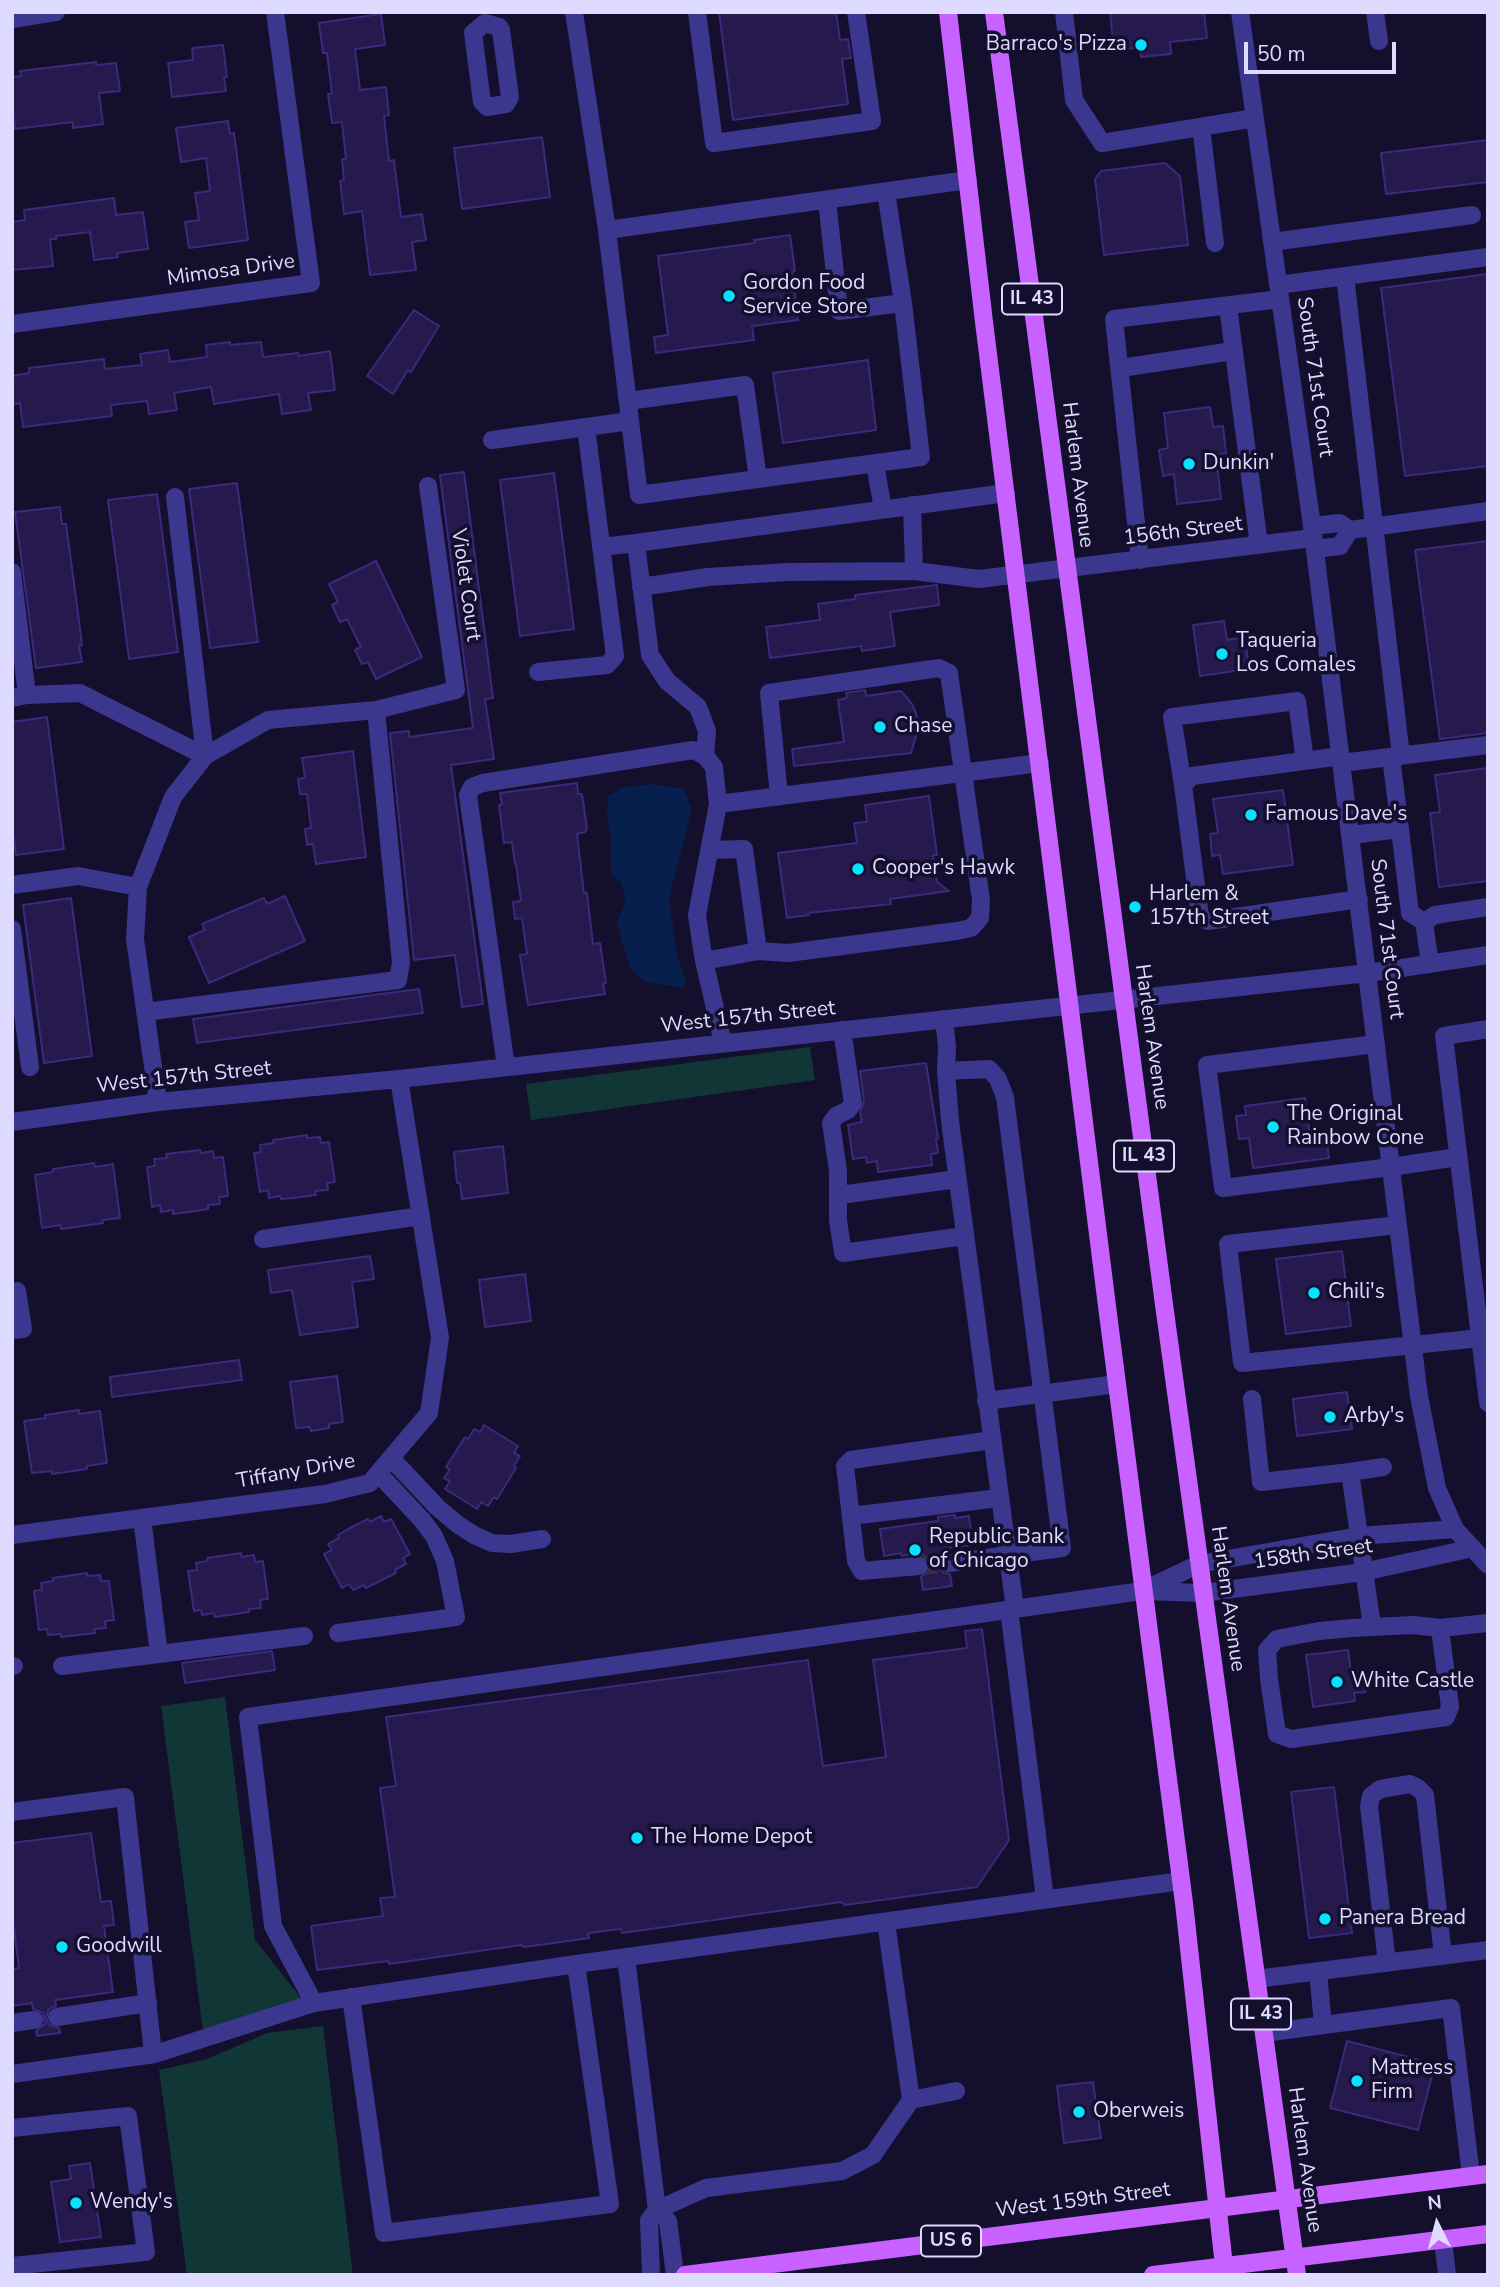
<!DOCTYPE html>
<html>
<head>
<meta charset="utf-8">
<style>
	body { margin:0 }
	#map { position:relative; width:1500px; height:2287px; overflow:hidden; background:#140f2c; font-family:"Nunito Sans",sans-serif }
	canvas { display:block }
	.frame { position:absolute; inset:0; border:14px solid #dfdaff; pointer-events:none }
	.north { position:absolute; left:1402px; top:2189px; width:70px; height:70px; -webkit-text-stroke:5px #140f2c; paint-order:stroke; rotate:354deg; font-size:19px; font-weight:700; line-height:28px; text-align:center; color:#dfdaff }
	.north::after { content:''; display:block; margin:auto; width:24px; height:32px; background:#dfdaff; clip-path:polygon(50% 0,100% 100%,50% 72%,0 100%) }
	.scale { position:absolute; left:1244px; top:42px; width:152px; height:32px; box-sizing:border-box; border:4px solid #dfdaff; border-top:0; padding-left:9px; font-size:21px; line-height:24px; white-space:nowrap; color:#dfdaff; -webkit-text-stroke:5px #140f2c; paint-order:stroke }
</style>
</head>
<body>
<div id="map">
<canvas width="1500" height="2287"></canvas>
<div class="frame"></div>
<div class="north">N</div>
<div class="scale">50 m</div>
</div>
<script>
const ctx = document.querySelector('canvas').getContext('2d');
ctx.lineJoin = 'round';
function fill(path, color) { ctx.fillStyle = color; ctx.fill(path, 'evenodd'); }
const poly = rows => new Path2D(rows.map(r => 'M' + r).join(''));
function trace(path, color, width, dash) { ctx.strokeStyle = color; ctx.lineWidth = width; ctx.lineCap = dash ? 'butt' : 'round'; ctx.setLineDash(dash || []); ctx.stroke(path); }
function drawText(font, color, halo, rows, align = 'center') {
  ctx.font = font + ' "Nunito Sans",sans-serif'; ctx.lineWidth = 7; ctx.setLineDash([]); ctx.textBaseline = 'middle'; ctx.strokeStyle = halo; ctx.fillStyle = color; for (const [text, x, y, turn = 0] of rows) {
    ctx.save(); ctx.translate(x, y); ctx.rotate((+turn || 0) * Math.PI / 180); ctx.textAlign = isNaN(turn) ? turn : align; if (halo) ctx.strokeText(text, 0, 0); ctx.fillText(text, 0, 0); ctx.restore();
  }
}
fill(poly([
	[810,1047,815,1080,531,1120,526,1084],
	[225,1697,255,1940,301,1998,203,2031,161,1706],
	[323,2026,353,2275,187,2275,159,2070,207,2059,267,2033]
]), '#113636');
fill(poly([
	[654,784,684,789,692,811,669,897,677,956,685,978,684,988,644,982,630,968,617,924,625,901,622,884,611,873,611,836,607,814,608,796,624,787]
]), '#061f4d');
const building = poly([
	[719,12,836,12,840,40,848,39,851,58,842,59,848,104,733,120,719,12],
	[1110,12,1204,12,1207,38,1170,42,1171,54,1141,57,1140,47,1114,51,1110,12],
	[381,14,385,45,355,49,360,90,386,87,389,115,384,116,389,161,394,160,401,217,422,214,426,240,412,242,416,270,370,275,362,211,344,214,340,181,344,180,342,159,346,159,342,122,332,123,328,94,332,94,327,53,323,53,319,23,381,14],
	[223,45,227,77,224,77,226,91,172,97,168,63,193,60,192,48,223,45],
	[96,62,96,65,116,63,120,91,99,93,103,124,73,128,73,122,15,129,12,103,12,77,21,76,20,71,96,62],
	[228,121,230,134,234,133,248,240,189,248,185,222,199,220,195,193,210,191,206,158,181,162,176,128,228,121],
	[542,137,550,197,462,209,454,148,542,137],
	[1488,140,1488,182,1386,194,1381,153,1488,140],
	[1165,163,1180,176,1188,245,1104,255,1095,179,1101,171,1165,163],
	[114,198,116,215,143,212,148,249,117,253,118,257,94,260,90,232,56,236,56,239,50,239,53,266,12,270,12,222,25,220,24,210,114,198],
	[790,235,795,271,792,272,798,320,752,326,754,340,656,353,654,337,668,335,658,256,755,243,754,240,790,235],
	[1488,274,1488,466,1405,476,1381,288,1488,274],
	[414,310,439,326,411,372,408,370,393,394,367,376,414,310],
	[230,342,230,345,261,342,263,357,298,353,299,356,330,351,335,390,308,393,311,410,282,414,279,394,214,404,211,387,174,393,177,410,149,414,147,401,111,405,112,416,23,427,20,403,12,405,12,376,29,373,29,368,104,359,105,369,142,365,140,354,168,350,170,362,207,357,206,345,230,342],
	[868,360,876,430,783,443,773,373,868,360],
	[1210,407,1213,427,1223,426,1226,453,1216,455,1221,499,1177,504,1174,474,1163,476,1159,450,1168,448,1164,413,1210,407],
	[464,472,493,698,485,699,494,759,451,765,483,1004,462,1007,455,955,414,960,390,733,409,731,409,737,473,728,440,475,464,472],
	[554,473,574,629,520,636,500,480,554,473],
	[237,483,258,642,210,648,189,489,237,483],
	[157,494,178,652,129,659,108,500,157,494],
	[60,507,62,524,66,524,76,598,82,645,79,645,82,662,36,668,15,512,60,507],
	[1488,541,1488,733,1440,739,1415,550,1488,541],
	[376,561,422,657,376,679,368,662,362,664,355,650,361,647,347,619,340,622,332,605,338,602,329,584,376,561],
	[937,585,939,605,890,612,895,646,862,651,861,646,770,658,766,627,820,620,818,604,855,599,855,595,937,585],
	[1224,621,1227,640,1245,637,1249,669,1200,676,1193,625,1224,621],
	[865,690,866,696,901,691,912,704,916,713,918,729,911,753,794,766,792,749,844,742,838,700,847,698,846,693,865,690],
	[47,717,64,849,16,855,12,826,12,722,47,717],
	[353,751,366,857,316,864,313,844,307,845,305,829,311,828,307,794,300,794,298,779,305,778,302,758,353,751],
	[1488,768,1488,881,1439,887,1430,813,1440,812,1435,775,1488,768],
	[577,783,578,794,582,794,587,829,585,832,577,834,584,893,587,893,588,902,593,944,600,943,606,983,603,983,605,994,528,1005,520,955,527,954,522,918,515,919,513,902,521,901,516,864,515,864,512,842,504,843,499,805,502,804,500,793,577,783],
	[1283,790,1293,865,1223,874,1220,855,1212,856,1210,834,1218,833,1213,799,1283,790],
	[929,796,937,855,933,855,937,882,949,891,890,899,891,904,808,913,809,915,787,918,778,853,857,843,854,823,867,822,865,805,929,796],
	[285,896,305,941,209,983,189,937,205,930,202,924,264,898,267,904,285,896],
	[71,898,92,1056,44,1063,23,905,71,898],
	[419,989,423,1013,197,1043,193,1019,419,989],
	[926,1063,938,1138,936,1139,938,1153,931,1154,932,1165,878,1172,877,1161,867,1163,866,1157,853,1159,848,1125,862,1122,860,1112,864,1101,860,1071,926,1063],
	[1305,1098,1311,1145,1327,1143,1329,1158,1253,1168,1249,1138,1239,1139,1236,1116,1246,1115,1245,1106,1305,1098],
	[307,1135,307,1138,320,1137,321,1143,329,1142,335,1182,327,1183,328,1190,315,1191,316,1195,294,1198,281,1199,280,1196,269,1198,268,1190,260,1192,254,1153,261,1152,260,1145,274,1143,273,1140,307,1135],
	[503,1146,508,1193,462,1199,460,1183,457,1183,454,1152,503,1146],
	[200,1150,201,1153,213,1151,214,1158,223,1157,228,1196,219,1197,220,1204,208,1205,208,1209,195,1211,173,1214,173,1210,161,1212,160,1205,152,1207,147,1167,155,1166,154,1159,167,1158,166,1154,200,1150],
	[94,1163,95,1167,113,1164,120,1218,102,1220,103,1223,61,1229,60,1225,42,1228,35,1175,53,1172,53,1169,94,1163],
	[1342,1251,1351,1326,1286,1334,1276,1259,1342,1251],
	[370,1256,374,1279,352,1282,358,1327,300,1335,292,1290,271,1293,268,1270,370,1256],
	[525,1274,531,1321,485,1327,479,1280,525,1274],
	[239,1360,242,1380,112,1397,110,1377,239,1360],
	[337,1376,343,1422,329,1424,329,1428,311,1431,310,1427,296,1428,290,1382,337,1376],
	[1347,1392,1352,1429,1297,1436,1293,1399,1347,1392],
	[79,1410,79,1414,100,1411,107,1463,87,1466,87,1469,52,1474,52,1471,32,1473,24,1421,45,1418,45,1415,79,1410],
	[484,1425,518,1446,514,1453,520,1456,514,1466,516,1468,497,1499,494,1497,488,1506,481,1502,477,1509,445,1489,450,1481,444,1478,450,1469,446,1467,465,1437,468,1439,474,1429,480,1432,484,1425],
	[955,1515,955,1518,969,1516,973,1545,947,1548,947,1552,939,1558,940,1569,944,1573,950,1574,952,1586,923,1590,921,1577,929,1571,930,1566,929,1560,923,1555,918,1553,902,1556,901,1553,884,1556,880,1529,938,1521,938,1517,955,1515],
	[381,1516,384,1522,391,1519,410,1554,403,1558,406,1564,395,1570,396,1573,366,1588,364,1585,353,1590,349,1584,342,1588,324,1554,332,1550,328,1544,339,1538,338,1535,348,1529,368,1519,370,1522,381,1516],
	[241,1553,242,1557,254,1555,255,1562,263,1561,268,1599,260,1600,261,1608,249,1609,249,1612,215,1617,214,1613,202,1615,201,1610,194,1611,188,1571,197,1570,196,1563,208,1561,207,1558,241,1553],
	[87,1573,87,1576,100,1575,101,1581,109,1581,114,1620,105,1621,106,1628,94,1629,95,1633,61,1637,61,1634,48,1635,47,1629,39,1630,34,1591,42,1590,41,1583,53,1581,53,1578,87,1573],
	[982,1629,1009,1840,977,1887,845,1905,841,1902,622,1933,621,1929,588,1933,589,1938,525,1947,521,1945,389,1964,389,1961,317,1970,311,1926,383,1916,380,1898,395,1897,380,1788,396,1786,386,1717,808,1660,823,1766,886,1757,873,1660,967,1648,965,1631,982,1629],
	[1348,1650,1351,1672,1363,1671,1366,1692,1354,1693,1355,1701,1313,1707,1306,1655,1348,1650],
	[272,1651,275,1670,185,1683,182,1663,272,1651],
	[1334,1787,1352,1933,1309,1938,1291,1792,1334,1787],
	[91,1833,101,1902,111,1901,114,1925,104,1926,113,1992,55,2000,56,2006,49,2009,46,2018,49,2025,59,2028,60,2033,37,2036,36,2031,45,2024,43,2013,33,2009,32,2003,12,2006,12,1969,19,1968,12,1913,12,1843,91,1833],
	[1347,2041,1435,2064,1418,2130,1330,2108,1347,2041],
	[1093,2082,1101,2138,1064,2143,1057,2086,1093,2082],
	[90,2163,101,2237,60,2242,51,2182,71,2179,69,2166,90,2163]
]);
fill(building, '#25194e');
trace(building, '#3b2a7c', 2);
trace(poly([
	[919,1566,949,1563]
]), '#322d4c', 18, [18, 9]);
trace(poly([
	[574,12,607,230,968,180],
	[697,12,714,143,872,121,856,12],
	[1064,12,1074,100,1102,143,1255,118],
	[1240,12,1312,526,1419,1396,1437,1488,1455,1529,1488,1565],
	[1375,12,1379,41],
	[12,19,56,12],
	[485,23,499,27,501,30,510,97,506,104,487,107,482,102,473,33,485,23],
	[1201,127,1215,243],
	[827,200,839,311,903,303,886,192],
	[607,230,639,495,921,457,903,303],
	[1272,242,1472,215],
	[1345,276,1401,756],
	[1278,285,1488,257],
	[1228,306,1259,545],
	[12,324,311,283,275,12],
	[1121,368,1233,351],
	[628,401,745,385,758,479],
	[492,440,630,421],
	[875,464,883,509],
	[175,497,205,756],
	[912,505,914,571],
	[1312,526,1340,523,1350,530,1488,511],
	[601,547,636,543],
	[1315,549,1340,546,1350,530],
	[1140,560,1114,319,1280,299],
	[12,572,27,695],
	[641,587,708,577,788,572,914,571,979,579,1313,538],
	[538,672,607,665,615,656,586,427],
	[12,698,27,695,80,693,205,756],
	[705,756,707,731,698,707,667,681,650,655,636,543,1006,493],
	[1341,756,1192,776,1183,785,1200,917,1208,921,1359,899],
	[1391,757,1400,829],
	[1341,763,1488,745],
	[1183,785,1172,717,1297,701,1305,761],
	[718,804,1040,763],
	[1351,835,1400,829,1410,913,1424,922],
	[12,885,78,876,138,887],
	[12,929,30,1067],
	[758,951,788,953,957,931,971,928,980,918,981,900,949,673,939,668,769,693,779,796],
	[704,961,758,951,744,849,710,850],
	[1430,964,1424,922,1435,915,1488,907],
	[145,1012,398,980,401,963,376,710],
	[944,1019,947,1047,946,1071,950,1121,1015,1609],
	[1488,1029,1444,1036,1488,1403],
	[842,1030,853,1103,848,1110,836,1116,831,1123,838,1171,838,1220,843,1253,964,1236],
	[1376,1044,1207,1065,1223,1188,1391,1167,1458,1157],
	[506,1067,468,795,472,787,483,783,693,750,705,756,714,767,718,804,697,915,703,956,723,1043],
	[946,1071,989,1069,998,1079,1005,1097,1062,1548,949,1563],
	[158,1102,135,939,138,887,173,797,205,756,268,720,376,710,456,690,428,486],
	[12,1122,158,1102,399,1079,1368,973,1488,955],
	[840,1195,957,1179],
	[1398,1225,1228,1244,1242,1363,1480,1338],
	[263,1239,421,1216],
	[12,1292,17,1291,23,1329,12,1330],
	[1252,1399,1261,1482,1350,1472,1372,1626],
	[986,1401,1117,1384],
	[391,1458,437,1507,457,1524,474,1535,492,1543,511,1544,542,1539],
	[1350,1472,1383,1467],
	[851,1516,999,1498],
	[142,1518,159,1654],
	[12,1535,325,1494,370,1483,378,1473,429,1413,440,1338,399,1079],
	[919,1566,862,1571,856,1561,845,1466,851,1460,992,1440],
	[1146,1589,1199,1564,1359,1536,1455,1529],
	[1009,1609,1045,1899],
	[1440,1628,1450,1707,1446,1717,1291,1739,1277,1734,1269,1679,1267,1650,1277,1639,1319,1631,1352,1628,1413,1625,1440,1628,1488,1623],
	[338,1633,456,1617,445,1561,434,1536,422,1520,378,1473],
	[12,1666,14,1666],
	[62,1666,304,1636],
	[12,1812,125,1797,153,2054],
	[626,1957,657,2210,668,2221,675,2275],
	[1387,1963,1369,1806,1371,1796,1380,1789,1410,1784,1418,1788,1425,1795,1443,1956],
	[1318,1972,1323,2025],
	[1256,1979,1488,1950],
	[351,1997,384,2233,610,2204,576,1964],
	[314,2003,273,1926,248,1717,1142,1591,1203,1593,1363,1572,1473,1548],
	[57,2017,148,2003],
	[12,2023,34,2020],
	[1264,2033,1451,2008,1471,2176],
	[12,2074,155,2054,314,2003,576,1964,1181,1881],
	[911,2100,956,2091],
	[12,2128,128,2116,146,2252,12,2266],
	[1443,2239,1447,2275],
	[651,2275,649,2220,657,2210,706,2188,842,2171,873,2155,911,2100,886,1922]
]), '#3b368e', 18);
trace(poly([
	[948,12,984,322,1108,1314,1184,1903,1225,2275],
	[994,12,1165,1312,1297,2275],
	[685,2275,1488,2174],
	[1153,2275,1488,2234]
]), '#c761ff', 18);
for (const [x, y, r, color] of [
	[1141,45,7,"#06e1ff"],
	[729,296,7,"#06e1ff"],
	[1189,464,7,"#06e1ff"],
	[1222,654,7,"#06e1ff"],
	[880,727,7,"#06e1ff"],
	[1251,815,7,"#06e1ff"],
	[858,869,7,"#06e1ff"],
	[1135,907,7,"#06e1ff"],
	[1273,1127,7,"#06e1ff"],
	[1314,1293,7,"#06e1ff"],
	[1330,1417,7,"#06e1ff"],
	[915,1550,7,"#06e1ff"],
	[1337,1682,7,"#06e1ff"],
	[637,1838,7,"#06e1ff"],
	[1325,1919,7,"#06e1ff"],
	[62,1947,7,"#06e1ff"],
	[1357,2081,7,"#06e1ff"],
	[1079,2112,7,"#06e1ff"],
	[76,2203,7,"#06e1ff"]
]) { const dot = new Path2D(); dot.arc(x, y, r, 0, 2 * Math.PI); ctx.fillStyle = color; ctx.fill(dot); trace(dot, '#140f2c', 2.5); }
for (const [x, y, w] of [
	[1032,299,60],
	[1144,1156,60],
	[1261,2014,60],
	[951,2241,60]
]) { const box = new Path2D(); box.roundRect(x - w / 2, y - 15.5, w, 31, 5); ctx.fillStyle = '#140f2c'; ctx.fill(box); trace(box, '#dfdaff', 2); }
drawText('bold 19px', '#dfdaff', null, [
	["IL 43",1032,299],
	["IL 43",1144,1156],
	["IL 43",1261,2014],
	["US 6",951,2241]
]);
drawText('21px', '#dfdaff', '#140f2c', [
	["Barraco's Pizza",1127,45,"right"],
	["Gordon Food",743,284],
	["Service Store",743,308],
	["Dunkin'",1203,464],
	["Taqueria",1236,642],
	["Los Comales",1236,666],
	["Chase",894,727],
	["Famous Dave's",1265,815],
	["Cooper's Hawk",872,869],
	["Harlem &",1149,895],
	["157th Street",1149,919],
	["The Original",1287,1115],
	["Rainbow Cone",1287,1139],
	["Chili's",1328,1293],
	["Arby's",1344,1417],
	["Republic Bank",929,1538],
	["of Chicago",929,1562],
	["White Castle",1351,1682],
	["The Home Depot",651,1838],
	["Panera Bread",1339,1919],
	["Goodwill",76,1947],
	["Mattress",1371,2069],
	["Firm",1371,2093],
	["Oberweis",1093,2112],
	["Wendy's",90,2203]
], 'left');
drawText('21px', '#dfdaff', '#140f2c', [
	["Mimosa Drive",231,271,-8],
	["South 71st Court",1314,377,82],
	["Harlem Avenue",1077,475,83],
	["156th Street",1183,532,-7],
	["Violet Court",465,585,82],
	["South 71st Court",1386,939,83],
	["West 157th Street",748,1018,-6],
	["Harlem Avenue",1151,1037,82],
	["West 157th Street",184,1078,-6],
	["Tiffany Drive",296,1472,-10],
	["158th Street",1313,1555,-8],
	["Harlem Avenue",1227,1599,82],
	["Harlem Avenue",1304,2160,82],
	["West 159th Street",1083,2201,-7]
]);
</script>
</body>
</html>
